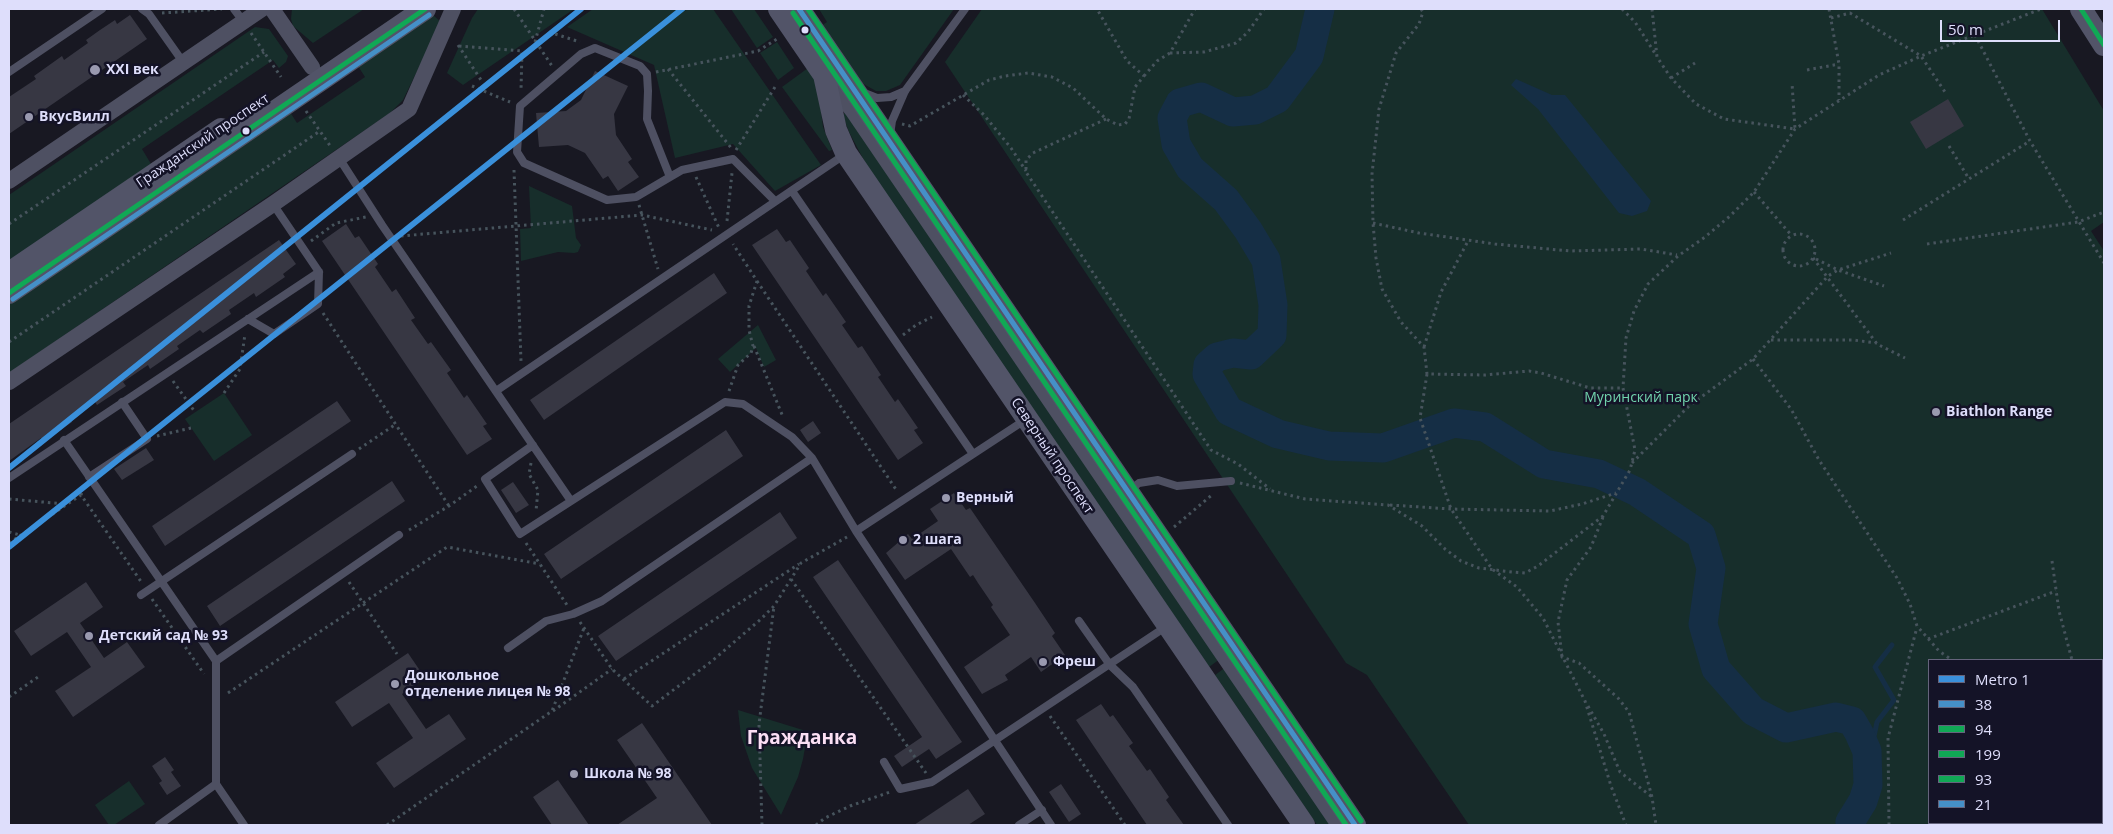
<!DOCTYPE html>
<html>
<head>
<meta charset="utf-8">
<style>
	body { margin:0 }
	#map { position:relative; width:2113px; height:834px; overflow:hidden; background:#181822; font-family:"Open Sans",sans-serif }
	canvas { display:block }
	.frame { position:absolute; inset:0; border:10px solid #dedefb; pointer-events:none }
	.legend { position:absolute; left:1928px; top:659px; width:175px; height:165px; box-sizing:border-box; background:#141327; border:1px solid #65647c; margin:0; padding:6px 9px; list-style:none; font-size:15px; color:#dedefb }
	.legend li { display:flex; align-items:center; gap:10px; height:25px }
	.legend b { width:25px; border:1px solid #65647c }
	.scale { position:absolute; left:1940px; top:20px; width:120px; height:22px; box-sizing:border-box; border:2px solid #dedefb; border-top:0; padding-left:6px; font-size:15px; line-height:18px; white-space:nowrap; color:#dedefb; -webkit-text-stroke:4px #141327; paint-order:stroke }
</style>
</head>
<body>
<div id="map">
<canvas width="2113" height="834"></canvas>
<div class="frame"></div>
<ul class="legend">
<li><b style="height:6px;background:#3a90db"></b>Metro 1</li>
<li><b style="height:6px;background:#4590c7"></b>38</li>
<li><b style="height:6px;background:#10a855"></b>94</li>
<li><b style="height:6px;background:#10a855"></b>199</li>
<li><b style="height:6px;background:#10a855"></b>93</li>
<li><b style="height:6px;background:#4590c7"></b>21</li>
</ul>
<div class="scale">50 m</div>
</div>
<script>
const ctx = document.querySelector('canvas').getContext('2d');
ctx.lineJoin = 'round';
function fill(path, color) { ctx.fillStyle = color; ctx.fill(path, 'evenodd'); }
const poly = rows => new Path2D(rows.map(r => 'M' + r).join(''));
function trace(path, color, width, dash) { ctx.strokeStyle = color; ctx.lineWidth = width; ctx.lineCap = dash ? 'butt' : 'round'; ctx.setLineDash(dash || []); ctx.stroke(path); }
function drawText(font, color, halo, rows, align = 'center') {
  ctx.font = font + ' "Open Sans",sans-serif'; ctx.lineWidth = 5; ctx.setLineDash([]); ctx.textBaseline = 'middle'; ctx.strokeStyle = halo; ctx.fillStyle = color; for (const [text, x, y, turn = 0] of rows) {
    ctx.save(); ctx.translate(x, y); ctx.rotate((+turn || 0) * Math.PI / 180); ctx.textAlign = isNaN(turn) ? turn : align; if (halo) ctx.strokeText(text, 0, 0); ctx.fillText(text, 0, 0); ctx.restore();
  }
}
fill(poly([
	[292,9,364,9,313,43,293,26,291,19],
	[478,9,574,9,463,85,447,73,472,18],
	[593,9,713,9,821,165,775,191,733,144,675,158,654,65,567,27],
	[731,9,754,9,773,37,757,48],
	[819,9,954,9,900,85,886,91,876,91,860,82,821,26,827,22],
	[982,9,2042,9,2104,111,2104,222,2091,231,2104,251,2104,825,1469,825,1367,675,1346,663,945,62],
	[1929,660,2102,660,2102,823,1929,823],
	[433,15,441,22,403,100,390,113,9,373,9,304,290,112,297,123,365,77,358,66],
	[255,27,269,29,288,56,286,62,279,68,273,60,142,149,151,164,9,261,9,195],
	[777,42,794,68,778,80,760,53],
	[808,68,818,86,823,127,832,150,829,151,782,87],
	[845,112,1220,659,1209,667,867,166,849,132,843,116],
	[529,186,572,206,576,238,581,245,578,252,574,253,558,252,521,261,520,229,531,228],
	[758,325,776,360,764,367,756,348,730,372,718,359],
	[224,393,252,435,214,461,185,419],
	[1226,667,1334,825,1317,825,1215,675],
	[738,710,803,730,806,742,803,759,798,777,781,815,752,768,741,736],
	[129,781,145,804,114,825,109,825,95,805]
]), '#172e2b');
fill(poly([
	[1516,79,1552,95,1565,95,1651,201,1647,211,1632,216,1619,213,1538,109,1511,85]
]), '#152e45');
trace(poly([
	[1867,751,1872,746,1877,722,1894,700,1875,667,1892,645]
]), '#152e45', 5);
trace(poly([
	[1320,9,1309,56,1277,99,1255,110,1233,112,1201,97,1180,103,1172,118,1176,144,1190,168,1226,200,1248,230,1266,260,1273,305,1272,335,1251,355,1233,353,1217,357,1208,365,1207,374,1229,411,1278,434,1329,446,1383,448,1454,423,1485,427,1544,464,1599,474,1637,492,1701,535,1711,568,1703,624,1716,669,1753,711,1786,728,1836,717,1852,721,1859,733,1867,751,1868,785,1863,801,1850,822,1852,825]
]), '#152e45', 29);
fill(poly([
	[130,15,147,39,9,134,9,97,36,79,34,76,62,56,64,60,88,43,86,40,100,30,115,20,117,24],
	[595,71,628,86,614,114,616,135,632,159,628,162,639,177,618,191,608,176,603,179,585,153,568,145,539,147,536,113,566,111,581,100],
	[1948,99,1964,126,1926,149,1910,122],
	[346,224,355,238,359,236,378,264,375,267,392,292,396,289,415,318,411,320,428,344,431,342,451,370,447,373,464,398,467,395,487,424,483,426,492,439,467,455,322,241],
	[777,229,786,242,790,240,809,268,806,271,823,296,826,293,846,322,842,325,858,348,862,346,881,375,878,377,895,402,898,399,918,428,914,430,923,443,898,460,752,245],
	[279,240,296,264,283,274,285,277,256,297,254,293,229,310,231,314,203,333,200,330,177,346,179,349,150,369,148,365,123,382,126,386,106,399,97,405,95,402,70,419,72,422,44,442,41,438,9,461,9,424],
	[714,273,727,293,544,420,530,400],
	[337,401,351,421,165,546,152,526],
	[813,421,821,433,808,442,800,430],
	[726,430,743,456,561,579,544,554],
	[146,448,154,460,122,480,114,469],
	[392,481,405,501,220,626,207,606],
	[513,482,529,505,516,513,501,490],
	[954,493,966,510,970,508,1035,603,1055,633,1052,636,1065,655,1041,672,1031,657,1005,675,1008,680,982,694,964,667,1010,635,991,607,993,605,978,583,973,575,970,577,951,549,905,580,886,553,908,534,912,539,938,521,930,509],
	[780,512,797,538,616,661,598,636],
	[838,560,962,742,936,759,929,749,902,767,894,756,922,737,813,577],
	[86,582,103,607,80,623,104,658,127,642,145,667,73,717,55,691,91,667,67,632,31,656,14,631],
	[408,653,425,678,402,694,426,729,449,714,466,739,394,788,376,763,413,738,389,703,352,727,335,702],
	[1101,704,1110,717,1113,715,1133,743,1129,746,1147,771,1150,769,1169,797,1166,800,1184,825,1147,825,1076,720],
	[642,723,712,825,617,825,657,798,617,740],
	[165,757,174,770,171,772,181,786,167,795,159,783,162,781,152,766],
	[558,780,589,825,552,825,533,797],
	[1061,784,1081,814,1069,822,1049,792],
	[968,789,985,814,968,825,914,825]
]), '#373743');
trace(poly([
	[514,9,552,66],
	[1421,9,1423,12,1419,24,1396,53,1379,109,1372,174,1373,223,1376,258,1382,289,1401,322,1424,347,1427,374,1485,375,1529,371,1541,373,1590,388,1623,388],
	[1622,9,1635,22,1656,55],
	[1652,9,1657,57,1671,78,1696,104,1724,119,1795,129,1792,83],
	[1829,9,1839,64,1839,100],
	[162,13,222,9],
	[1831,18,1850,13,1921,56,1947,95],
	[549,32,580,42],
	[251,33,281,77],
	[1975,35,2030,141,2104,263],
	[535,42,544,9],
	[458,45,481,80],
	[459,46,522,51,521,90],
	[1170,53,1204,52,1236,43,1248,32,1264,9],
	[668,69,732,149],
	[1807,70,1839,64],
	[656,72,758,51,777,39],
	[1144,76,1157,61,1170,53,1195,9],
	[1671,78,1695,63],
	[472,86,510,102],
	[963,95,984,115,1011,148,1026,171],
	[306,111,331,147],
	[1106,119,1033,153,1026,160,1026,172,1211,450,1238,464,1270,489],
	[902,124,910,126,989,80,1005,76,1028,73,1052,77,1073,88,1106,119,1118,125,1125,124,1129,119,1135,87,1144,76,1127,61,1097,9],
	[1949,146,1969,179],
	[736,150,775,87],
	[514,170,521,361],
	[696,177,719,228],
	[1754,192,1792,236],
	[639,205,658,269],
	[1903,220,2030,141],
	[727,221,732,173],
	[1373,223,1419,233,1495,244,1570,251,1641,249,1677,255],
	[9,224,264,52],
	'1783 250a16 16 0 1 1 32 0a16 16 0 1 1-32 0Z',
	[401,236,642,215,712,230],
	[311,241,336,223,366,217],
	[1927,244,2078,222,2104,212],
	[1813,258,1877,344,1905,358],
	[1816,259,1838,270,1884,286],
	[757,281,897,491],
	[323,313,449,506],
	[903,335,916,325,932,317],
	[1771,340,1853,340,1877,343],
	[9,342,320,131],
	[754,346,783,417],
	[1424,347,1441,292,1468,241],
	[1753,359,1791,409,1819,460,1897,578,1910,604,1917,626,1939,651,1952,660],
	[1427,374,1420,418,1451,509,1492,569,1517,587,1543,618,1585,701,1611,786,1626,825],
	[173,381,195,412],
	[729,391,738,365,751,353,753,346,749,330,749,306,757,281,733,244],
	[224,393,240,369,245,334],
	[157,436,191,428],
	[359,449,396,424],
	[531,463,529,474,538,490,536,511],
	[1632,463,1689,406,1753,359,1828,276,1838,270,1891,253],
	[1240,483,1305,499,1388,505,1422,526,1445,549,1461,561,1479,568,1512,572,1525,573,1538,566,1603,516,1630,470,1635,450,1623,388,1626,338,1634,311,1648,284,1678,256,1705,237,1730,216,1754,192,1795,129,1879,75,1921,56,2041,9],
	[84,487,81,495,142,583],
	[9,499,65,504],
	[1390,505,1451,509,1550,511,1582,504,1616,493],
	[1603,517,1591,547,1567,580,1558,622,1562,657,1579,663,1618,698,1629,712,1652,797,1656,825],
	[1174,527,1213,494],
	[409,530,449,506,477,486],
	[9,532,20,535],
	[9,543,81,495],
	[526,543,567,605],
	[2052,561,2059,611,2072,660],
	[791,579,926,773],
	[349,582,397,654],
	[152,599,204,674],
	[580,622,612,669,652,706,712,661,761,619,774,606,801,563,847,537],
	[1928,639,2056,591],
	[624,679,799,564],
	[228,693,447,547,540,564],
	[9,697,38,677],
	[1588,706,1604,734,1620,772,1652,797],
	[553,711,612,669],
	[1050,716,1125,825],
	[2102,735,2104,740],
	[387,825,552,711,584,628],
	[762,825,759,724,774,606],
	[816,825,825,818,850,806,890,792],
	[1889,825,1888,738,1917,627]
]), '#47545d', 3, [2.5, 4]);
trace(poly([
	[142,9,149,14,183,62],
	[234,9,243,21],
	[9,72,102,9],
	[862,92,877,98,891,97,905,91],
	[890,135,892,121,905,91,965,9],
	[339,158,382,225,571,501],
	[670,177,647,119,648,91,647,74,640,66,595,48,581,54,520,106,517,152,524,163,607,200,636,197,670,177,682,170,733,159,775,201],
	[792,191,973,454],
	[248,319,274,334,318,304,319,272],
	[496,391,844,155],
	[64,440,216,661,216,784],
	[533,445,485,479,520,534,725,402,743,404,792,437,812,458,856,531,1051,825],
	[89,477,147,439,122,402],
	[9,478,319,272,273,204],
	[1129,491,1139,483,1158,480,1177,486,1231,481],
	[856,531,1025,420],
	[141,595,352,454],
	[1079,621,1110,665,1133,687,1228,825],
	[508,648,546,621,573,614,602,601,812,458],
	[216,661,399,535],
	[884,762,900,789,932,782,1167,626],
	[159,825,216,784,244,825],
	[1019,825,1042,810]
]), '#4e5062', 8);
trace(poly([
	[272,9,312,67],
	[827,79,853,111,1339,825],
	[9,181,262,9],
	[9,382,273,204,409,109,453,9]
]), '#4e5062', 16);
trace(poly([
	[779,9,824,75,836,130,846,153,1304,825],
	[799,9,1355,825],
	[2081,9,2104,45],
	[9,273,221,129],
	[9,293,425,9]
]), '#525468', 22);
trace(poly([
	[799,9,1355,825]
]), '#4590c7', 5);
trace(poly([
	[793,13,1346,825]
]), '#10a855', 5);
trace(poly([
	[808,9,1361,821]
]), '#10a855', 5);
trace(poly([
	[2081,9,2104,45],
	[9,293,425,9]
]), '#10a855', 5);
trace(poly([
	[13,299,429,15]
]), '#4590c7', 5);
trace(poly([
	[9,468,581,9],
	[9,547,682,9]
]), '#3a90db', 6);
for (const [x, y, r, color] of [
	[805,30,4.5,"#dedefb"],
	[95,70,6,"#9999af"],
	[29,117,5,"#9999af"],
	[246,131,4.5,"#dedefb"],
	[1936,412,5,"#9999af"],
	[946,498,5,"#9999af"],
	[903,540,5,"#9999af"],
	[89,636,5,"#9999af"],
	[1043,662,5,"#9999af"],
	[395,684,5,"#9999af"],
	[574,774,5,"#9999af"]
]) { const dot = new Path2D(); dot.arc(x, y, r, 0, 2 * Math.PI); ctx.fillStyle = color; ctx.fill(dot); trace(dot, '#141327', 2); }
drawText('bold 14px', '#dedefb', '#141327', [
	["XXI век",106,70],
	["ВкусВилл",39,117],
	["Biathlon Range",1946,412],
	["Верный",956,498],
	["2 шага",913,540],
	["Детский сад № 93",99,636],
	["Фреш",1053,662],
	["Дошкольное",405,676],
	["отделение лицея № 98",405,692],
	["Школа № 98",584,774]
], 'left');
drawText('14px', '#dedefb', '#141327', [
	["Гражданский проспект",203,141,-34],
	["Северный проспект",1052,456,56]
]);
drawText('14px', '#71d4ad', '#141327', [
	["Муринский парк",1641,398]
]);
drawText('bold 19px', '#fbdff5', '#141327', [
	["Гражданка",802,739]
]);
</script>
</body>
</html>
